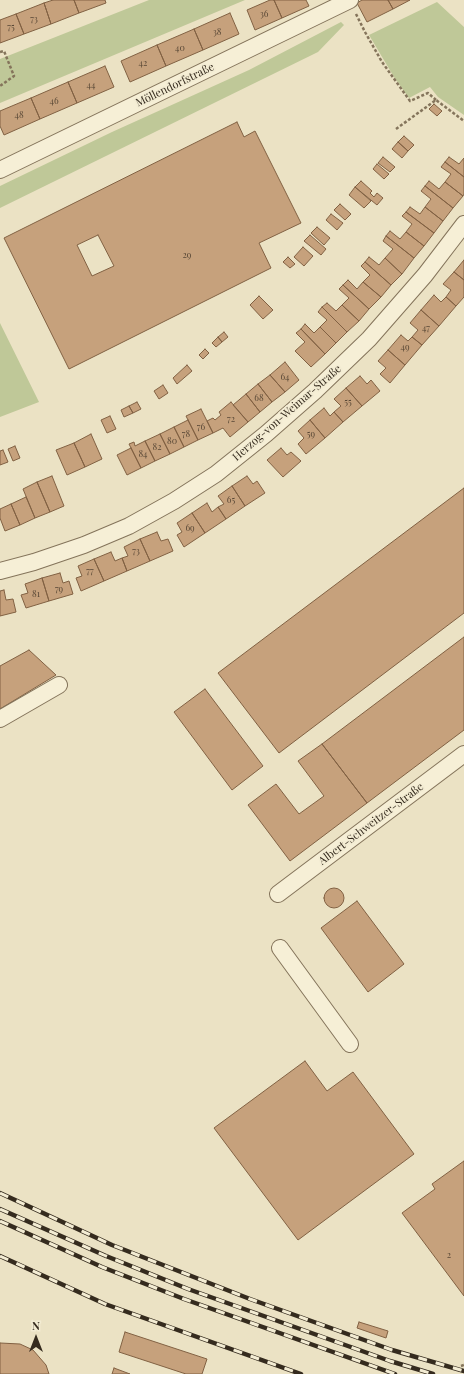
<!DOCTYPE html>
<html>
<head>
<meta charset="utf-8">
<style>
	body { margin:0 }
	#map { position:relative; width:464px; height:1374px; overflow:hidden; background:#ebe2c4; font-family:"Playfair Display",serif }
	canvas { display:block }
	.north { position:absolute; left:16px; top:1318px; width:40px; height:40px; -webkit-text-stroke:3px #f3ecd3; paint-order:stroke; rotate:0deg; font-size:11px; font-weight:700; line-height:16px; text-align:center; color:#352b1e }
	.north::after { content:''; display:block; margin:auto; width:14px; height:18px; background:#352b1e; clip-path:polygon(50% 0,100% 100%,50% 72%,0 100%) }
</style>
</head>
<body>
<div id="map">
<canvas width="464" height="1374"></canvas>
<div class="north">N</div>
</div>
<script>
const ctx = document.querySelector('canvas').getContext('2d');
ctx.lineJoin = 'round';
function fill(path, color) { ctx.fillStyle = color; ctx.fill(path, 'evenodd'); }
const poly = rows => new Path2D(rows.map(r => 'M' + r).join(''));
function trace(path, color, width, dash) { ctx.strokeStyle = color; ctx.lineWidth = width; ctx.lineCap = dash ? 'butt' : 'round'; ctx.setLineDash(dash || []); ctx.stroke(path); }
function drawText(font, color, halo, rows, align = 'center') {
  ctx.font = font + ' "Playfair Display",serif'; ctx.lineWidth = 3.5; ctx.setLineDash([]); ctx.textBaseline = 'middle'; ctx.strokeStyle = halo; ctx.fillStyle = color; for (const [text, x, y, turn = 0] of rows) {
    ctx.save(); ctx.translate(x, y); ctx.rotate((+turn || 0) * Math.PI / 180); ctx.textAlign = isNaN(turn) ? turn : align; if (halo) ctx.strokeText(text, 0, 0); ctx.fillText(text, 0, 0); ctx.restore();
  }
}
fill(poly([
	[149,0,245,0,0,103,0,59],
	[437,2,464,27,464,115,438,97,430,87,409,98,394,77,369,35],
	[341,22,344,25,318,52,0,208,0,186,112,132,249,70],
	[0,323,39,402,0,417]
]), '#bfc898');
const building = poly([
	[53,0,74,0,79,13,51,24,44,3,53,0],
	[74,0,105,0,106,3,79,13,74,0],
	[270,0,274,0,282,18,255,30,247,10,270,0],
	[274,0,306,0,309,6,282,18,274,0],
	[362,0,388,0,393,9,367,22,357,3,362,0],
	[388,0,410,0,393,9,388,0],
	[44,3,51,24,24,34,16,14,44,3],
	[230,13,239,34,203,50,194,29,230,13],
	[16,14,24,34,0,43,0,20,16,14],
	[194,29,203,50,166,66,157,45,194,29],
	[157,45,166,66,130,82,121,61,157,45],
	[105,66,114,87,77,103,68,82,105,66],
	[68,82,77,103,40,119,31,98,68,82],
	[31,98,40,119,4,135,0,126,0,111,31,98],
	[434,104,442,111,437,116,429,109,434,104],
	[237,122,244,137,255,131,301,223,259,243,271,268,69,369,4,238,237,122],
	[98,235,114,266,92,276,77,245,98,235],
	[404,136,414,145,408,151,398,142,404,136],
	[398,142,408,151,402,158,392,149,398,142],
	[383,157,395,167,390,172,378,163,383,157],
	[449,157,459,164,464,158,464,177,445,162,449,157],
	[445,162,464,177,464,194,463,196,445,182,451,174,441,167,445,162],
	[377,164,389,174,384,179,373,169,377,164],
	[361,181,372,191,370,193,374,197,377,193,383,198,377,205,355,187,361,181],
	[429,181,439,189,445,182,463,196,453,208,425,186,429,181],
	[425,186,453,208,443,221,425,207,431,199,421,191,425,186],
	[355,187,371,201,364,208,349,195,355,187],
	[340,204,351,214,345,220,334,210,340,204],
	[410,207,420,214,425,207,443,221,434,233,406,212,410,207],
	[406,212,434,233,424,246,406,232,412,224,402,216,406,212],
	[331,214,343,223,337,230,326,220,331,214],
	[317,227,330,238,324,245,311,233,317,227],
	[390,231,400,239,406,232,424,246,414,258,386,236,390,231],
	[310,235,326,249,321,255,304,241,310,235],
	[386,236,414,258,402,274,385,258,393,249,383,241,386,236],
	[303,247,313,256,304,266,294,257,303,247],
	[288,257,295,264,290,268,283,262,288,257],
	[369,257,379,265,385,258,402,274,391,285,365,262,369,257],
	[464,260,464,280,454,272,464,260],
	[365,262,391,285,381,297,363,282,370,275,361,266,365,262],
	[454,272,464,280,464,297,456,306,446,297,451,290,443,284,454,272],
	[348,280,357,289,363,282,381,297,369,309,343,285,348,280],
	[343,285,369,309,359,321,342,305,349,298,339,289,343,285],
	[434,295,441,302,446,297,456,306,439,326,421,310,434,295],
	[259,296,273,310,263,319,250,305,259,296],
	[327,303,336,311,342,305,359,321,347,332,322,307,327,303],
	[322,307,347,332,336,343,320,327,327,320,318,312,322,307],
	[421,310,439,326,422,345,412,337,418,330,410,323,421,310],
	[305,324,314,333,320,327,336,343,325,354,301,329,305,324],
	[301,329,325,354,311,367,295,351,305,342,296,333,301,329],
	[224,332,228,337,222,342,218,337,224,332],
	[401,335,408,341,412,337,422,345,405,365,388,350,401,335],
	[218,337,222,342,216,347,212,343,218,337],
	[205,349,209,353,203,359,199,355,205,349],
	[388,350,405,365,390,383,380,374,386,368,378,361,388,350],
	[285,362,299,380,285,392,270,375,285,362],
	[187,365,192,371,177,384,173,378,187,365],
	[270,375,285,392,272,402,258,384,270,375],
	[360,376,367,384,371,380,380,391,362,406,346,388,360,376],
	[258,384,272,402,260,412,246,394,258,384],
	[163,385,168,393,159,399,154,391,163,385],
	[346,388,362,406,343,422,334,412,341,406,334,399,346,388],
	[246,394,260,412,248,422,233,405,246,394],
	[137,402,141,409,133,413,129,406,137,402],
	[231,402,248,422,230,437,223,428,213,433,207,421,213,418,215,420,221,415,219,412,231,402],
	[129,406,133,413,124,417,121,410,129,406],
	[324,408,330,416,334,412,343,422,325,438,310,420,324,408],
	[201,409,213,433,198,440,186,416,201,409],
	[110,416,116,429,107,433,101,420,110,416],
	[188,420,198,440,184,447,174,427,188,420],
	[310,420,325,438,306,454,298,444,304,438,298,431,310,420],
	[174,427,184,447,170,454,160,434,174,427],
	[91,434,102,459,85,467,74,443,91,434],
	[160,434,170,454,155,461,145,441,160,434],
	[145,441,155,461,141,468,129,444,134,442,135,446,145,441],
	[74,443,85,467,67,475,56,450,74,443],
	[15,446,20,458,13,461,8,449,15,446],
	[131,448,141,468,127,475,117,455,131,448],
	[281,448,287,455,291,452,301,461,283,477,267,460,281,448],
	[3,450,8,462,0,465,0,451,3,450],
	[52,476,64,506,50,512,37,482,52,476],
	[247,476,253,484,257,481,265,493,245,506,232,486,247,476],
	[37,482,50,512,35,518,23,489,37,482],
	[232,486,245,506,226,519,218,507,224,504,218,496,232,486],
	[464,488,464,613,279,753,218,673,464,488],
	[26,497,35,518,20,525,11,504,26,497],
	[207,503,212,512,218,507,226,519,205,533,192,513,207,503],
	[11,504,20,525,5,531,0,518,0,509,11,504],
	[192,513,205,533,184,547,177,535,182,532,177,523,192,513],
	[157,532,161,541,168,539,173,551,150,561,140,539,157,532],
	[140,539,150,561,127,571,122,558,128,556,124,547,140,539],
	[111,552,115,561,122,558,127,571,104,581,94,559,111,552],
	[94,559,104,581,81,591,76,578,82,576,78,566,94,559],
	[60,573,63,583,69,581,73,594,49,601,42,578,60,573],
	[42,578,49,601,26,608,21,595,28,593,25,584,42,578],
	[4,590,6,600,13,599,16,612,0,616,0,591,4,590],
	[464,637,464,730,367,803,322,744,464,637],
	[29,650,56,675,0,709,0,666,29,650],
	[205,689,263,766,232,790,174,712,205,689],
	[322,744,367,803,290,861,248,805,276,784,299,814,324,796,298,761,322,744],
	'324 898a10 10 0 1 1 20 0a10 10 0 1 1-20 0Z',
	[357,901,404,964,368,992,321,928,357,901],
	[305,1061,327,1091,353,1072,414,1154,298,1240,214,1128,305,1061],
	[464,1161,464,1296,402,1213,435,1189,432,1184,464,1161],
	[359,1322,388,1331,386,1338,357,1328,359,1322],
	[125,1332,207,1359,202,1374,186,1374,119,1352,125,1332],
	[0,1343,20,1344,33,1350,46,1365,49,1374,0,1374,0,1343],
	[114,1368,130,1374,112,1374,114,1368]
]);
fill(building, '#c6a17c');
trace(building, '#816143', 1);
const minor = poly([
	[0,170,350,0],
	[0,571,34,562,84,545,129,526,174,501,216,474,266,434,315,391,369,339,425,275,464,224],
	[0,719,59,685],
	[278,894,464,754],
	[280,948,350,1044]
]);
trace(minor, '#84745b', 18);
trace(poly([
	[356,14,365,32,382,62,410,101,428,93,436,100],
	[0,52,4,51,14,76,0,86],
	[396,129,436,100,464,121],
	[461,1366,464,1365]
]), '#84745b', 2.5, [3, 2]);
trace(minor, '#f6efd6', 16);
const rail = poly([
	[0,1193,112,1245,250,1299,392,1350,464,1371],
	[0,1209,106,1256,188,1289,390,1361,433,1374],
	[0,1221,102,1267,184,1299,395,1374],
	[0,1256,105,1304,301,1374]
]);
trace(rail, '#352b1e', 4.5);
trace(rail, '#f3ecd3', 3, [9]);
drawText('9px', '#594836', null, [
	["36",264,14],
	["73",34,19],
	["75",11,27],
	["38",217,32],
	["40",180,48],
	["42",143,63],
	["44",91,85],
	["46",54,101],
	["48",19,115],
	["29",187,255],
	["47",426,328],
	["49",405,347],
	["64",285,377],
	["68",259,398],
	["55",348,402],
	["72",231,419],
	["76",201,427],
	["78",186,434],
	["59",311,434],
	["80",172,441],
	["82",157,447],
	["84",143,454],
	["65",231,500],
	["69",190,528],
	["73",136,551],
	["77",90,571],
	["79",59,589],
	["81",36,594],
	["2",449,1255]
]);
drawText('11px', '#352b1e', '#f3ecd3', [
	["Möllendorfstraße",175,85,-26],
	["Herzog-von-Weimar-Straße",287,413,-41],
	["Albert-Schweitzer-Straße",371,824,-37]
]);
</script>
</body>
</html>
